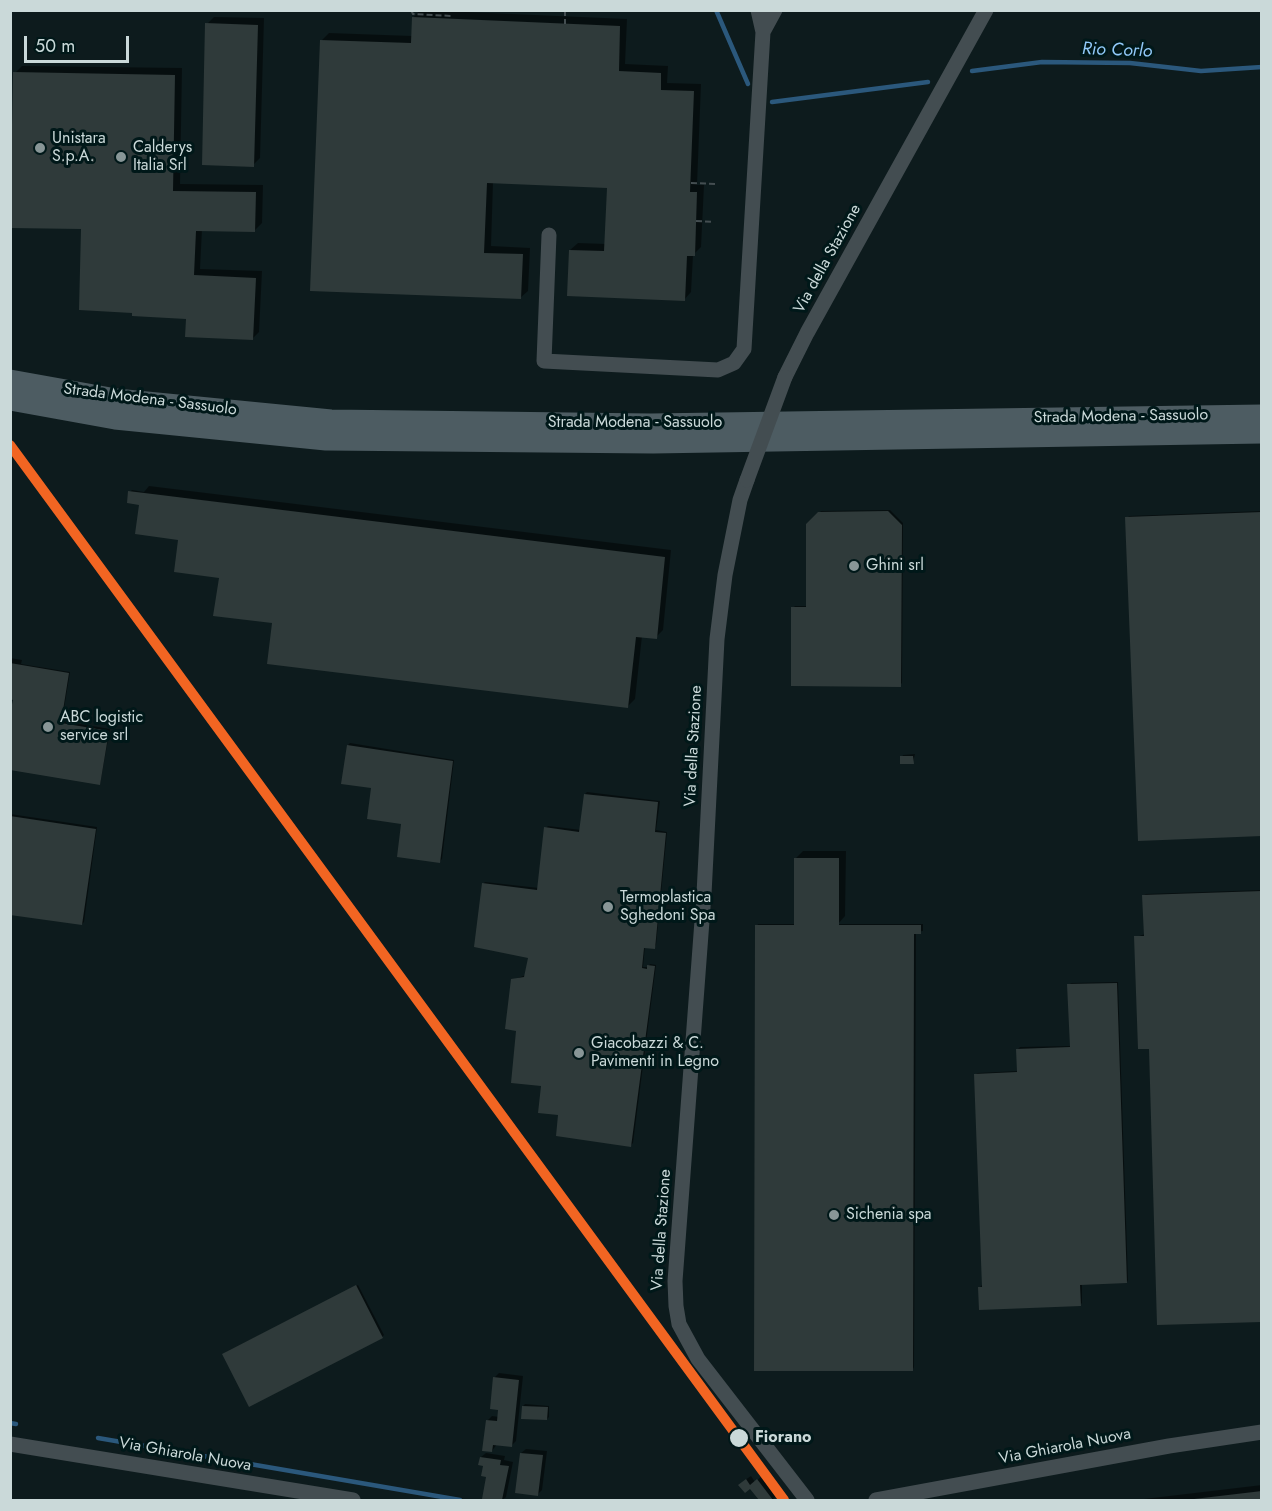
<!DOCTYPE html>
<html>
<head>
<meta charset="utf-8">
<style>
	body { margin:0 }
	#map { position:relative; width:1272px; height:1511px; overflow:hidden; background:#0d1b1d; font-family:Jost,sans-serif }
	canvas { display:block }
	.frame { position:absolute; inset:0; border:12px solid #cad9d9; pointer-events:none }
	.scale { position:absolute; left:24px; top:36px; width:105px; height:27px; box-sizing:border-box; border:3px solid #cad9d9; border-top:0; padding-left:8px; font-size:18px; line-height:21px; white-space:nowrap; color:#cad9d9; -webkit-text-stroke:4px #001819; paint-order:stroke }
</style>
</head>
<body>
<div id="map">
<canvas width="1272" height="1511"></canvas>
<div class="frame"></div>
<div class="scale">50 m</div>
</div>
<script>
const ctx = document.querySelector('canvas').getContext('2d');
ctx.lineJoin = 'round';
function fill(path, color) { ctx.fillStyle = color; ctx.fill(path, 'evenodd'); }
const poly = rows => new Path2D(rows.map(r => 'M' + r).join(''));
function trace(path, color, width, dash) { ctx.strokeStyle = color; ctx.lineWidth = width; ctx.lineCap = dash ? 'butt' : 'round'; ctx.setLineDash(dash || []); ctx.stroke(path); }
function drawText(font, color, halo, rows, align = 'center') {
  ctx.font = font + ' Jost,sans-serif'; ctx.lineWidth = 6; ctx.setLineDash([]); ctx.textBaseline = 'middle'; ctx.strokeStyle = halo; ctx.fillStyle = color; for (const [text, x, y, turn = 0] of rows) {
    ctx.save(); ctx.translate(x, y); ctx.rotate((+turn || 0) * Math.PI / 180); ctx.textAlign = isNaN(turn) ? turn : align; if (halo) ctx.strokeText(text, 0, 0); ctx.fillText(text, 0, 0); ctx.restore();
  }
}
fill(poly([
	[420,10,627,19,625,64,668,66,667,83,701,84,697,185,704,185,701,247,693,255,691,292,684,300,570,250,578,243,606,244,609,187,493,182,491,246,530,248,528,291,520,298,312,289,322,40,329,33,412,36,413,18],
	[214,17,264,18,260,158,253,165,207,24],
	[22,66,182,68,180,184,263,185,262,223,255,230,202,229,200,269,262,271,259,332,252,339,187,317,83,227,15,73],
	[149,486,671,550,663,630,656,637,642,636,635,699,628,706,274,622,220,577,130,492,132,490,144,492],
	[890,510,903,523,902,683,900,685,793,608,795,606,807,606,807,525,821,511],
	[1262,511,1262,835,1127,518,1129,516],
	[10,658,22,660,21,664,70,672,62,721,110,729,100,784,14,698,10,698],
	[350,743,454,760,442,859,440,861,373,787,348,745],
	[915,754,913,762,902,757,903,755],
	[587,792,660,801,656,830,667,832,656,945,654,947,645,946,643,967,648,967,650,964,656,965,633,1143,631,1145,560,1114,543,1085,518,1029,512,980,526,975,529,957,483,884,485,882,539,888,546,828,548,826,581,830,585,794],
	[10,814,97,827,84,922,82,924,10,913],
	[803,851,846,851,845,916,838,924,923,924,923,931,916,932,914,1367,913,1369,757,926,758,924,796,924,796,858],
	[1262,890,1262,1321,1151,1047,1136,937,1145,934,1144,895,1146,894],
	[1118,982,1128,1280,1127,1282,1082,1284,1082,1303,1080,1305,979,1288,983,1284,976,1074,978,1073,1018,1071,1018,1049,1020,1047,1071,1046,1069,985,1071,983],
	[358,1285,384,1335,382,1337,226,1352],
	[499,1373,523,1376,516,1441,512,1445,497,1444,492,1451,487,1421,492,1416,499,1417,499,1408,495,1377],
	[525,1404,549,1406,549,1417,547,1419,523,1406],
	[526,1449,547,1451,542,1490,538,1494,521,1453],
	[486,1453,505,1456,504,1460,513,1462,506,1497,502,1500,484,1498,488,1476,481,1457],
	[751,1476,755,1482,762,1476,777,1495,772,1500,761,1500,745,1480],
	[1262,1485,1262,1500,1142,1500,1144,1499]
]), '#0007');
trace(poly([
	[716,10,748,84],
	[972,71,1042,62,1130,63,1201,71,1262,67],
	[772,102,928,82],
	[10,1423,16,1424],
	[98,1438,460,1500]
]), '#2b587c', 4.5);
fill(poly([
	[412,17,620,26,619,71,661,73,661,90,694,91,690,192,697,192,695,256,687,256,685,301,567,296,569,250,604,251,607,188,487,183,484,253,523,254,521,299,310,291,320,40,411,43],
	[205,23,258,25,254,167,202,165],
	[13,72,175,75,173,191,256,192,255,232,196,231,194,275,256,278,253,340,185,337,186,319,132,316,132,313,79,310,81,229,10,228],
	[128,491,665,557,657,639,636,637,628,708,267,664,272,623,213,616,219,578,174,572,178,540,135,534,139,505,127,503],
	[888,511,902,525,901,687,791,686,791,607,806,607,806,524,818,512],
	[1262,512,1262,836,1138,841,1125,517],
	[10,663,69,673,61,723,109,731,100,785,10,770,10,713,13,700,10,699],
	[347,745,453,761,440,863,397,857,401,824,367,819,371,788,341,784],
	[900,756,913,756,914,764,900,764],
	[584,794,658,802,655,832,666,833,655,949,644,948,642,968,647,969,647,965,655,966,631,1147,556,1136,558,1115,538,1113,541,1086,511,1083,516,1031,505,1029,511,979,524,977,528,958,474,947,482,883,537,890,544,827,579,832],
	[10,816,96,829,82,925,10,915],
	[794,858,839,858,839,925,921,925,921,934,914,934,913,1371,754,1371,755,925,794,925],
	[1262,891,1262,1322,1157,1325,1149,1049,1138,1049,1134,936,1144,936,1142,895],
	[1117,983,1127,1283,1080,1285,1081,1306,979,1310,978,1287,982,1287,974,1074,1017,1072,1016,1049,1070,1047,1067,984],
	[356,1285,383,1338,249,1407,222,1354],
	[493,1377,519,1380,512,1447,493,1445,492,1452,482,1451,486,1420,497,1421,498,1410,490,1409],
	[522,1406,548,1407,547,1420,521,1419],
	[520,1453,543,1455,538,1496,515,1493],
	[480,1457,501,1460,500,1465,509,1466,502,1500,482,1499,486,1477,481,1476,483,1466,478,1465],
	[746,1479,750,1485,757,1479,773,1500,759,1500,750,1489,745,1493,738,1485],
	[1262,1491,1262,1500,1194,1500,1194,1499]
]), '#2f3a3a');
trace(poly([
	[411,10,413,14,452,16],
	[565,10,565,24],
	[691,183,717,184],
	[696,221,714,222]
]), '#444e51', 2, [6, 3]);
trace(poly([
	[763,32,775,10],
	[549,235,544,361,718,370,734,363,744,349,763,32,758,10],
	[785,377,807,333,986,10],
	[747,480,740,500,725,575,717,639,704,894,675,1281,676,1306,679,1324,698,1359,807,1500],
	[10,1444,353,1500],
	[876,1500,1169,1446,1262,1432]
]), '#434d51', 15);
trace(poly([
	[10,380,116,399,331,420,651,424,1262,415],
	[10,400,115,419,326,440,653,443,1262,433]
]), '#4d5c62', 21);
trace(poly([
	[747,480,785,377]
]), '#434d51', 15);
trace(poly([
	[10,445,784,1500]
]), '#f26522', 10);
for (const [x, y, r, color] of [
	[40,148,6,"#889697"],
	[121,157,6,"#889697"],
	[854,566,6,"#889697"],
	[48,727,6,"#889697"],
	[608,907,6,"#889697"],
	[579,1053,6,"#889697"],
	[834,1215,6,"#889697"],
	[739,1438,10,"#cad9d9"]
]) { const dot = new Path2D(); dot.arc(x, y, r, 0, 2 * Math.PI); ctx.fillStyle = color; ctx.fill(dot); trace(dot, '#001819', 2); }
drawText('16px', '#cad9d9', '#001819', [
	["Unistara",52,139],
	["S.p.A.",52,157],
	["Calderys",133,148],
	["Italia Srl",133,166],
	["Ghini srl",866,566],
	["ABC logistic",60,718],
	["service srl",60,736],
	["Termoplastica",620,898],
	["Sghedoni Spa",620,916],
	["Giacobazzi & C.",591,1044],
	["Pavimenti in Legno",591,1062],
	["Sichenia spa",846,1215]
], 'left');
drawText('16px', '#cad9d9', '#001819', [
	["Via della Stazione",828,259,-61],
	["Strada Modena - Sassuolo",150,400,7],
	["Strada Modena - Sassuolo",1121,417,-1],
	["Strada Modena - Sassuolo",635,423],
	["Via della Stazione",694,746,-87],
	["Via della Stazione",662,1230,-86],
	["Via Ghiarola Nuova",1065,1447,-11],
	["Via Ghiarola Nuova",185,1455,10]
]);
drawText('bold 16px', '#cad9d9', '#001819', [
	["Fiorano",755,1438]
], 'left');
drawText('italic 18px', '#91c9f9', '#001819', [
	["Rio Corlo",1117,51,2]
]);
</script>
</body>
</html>
